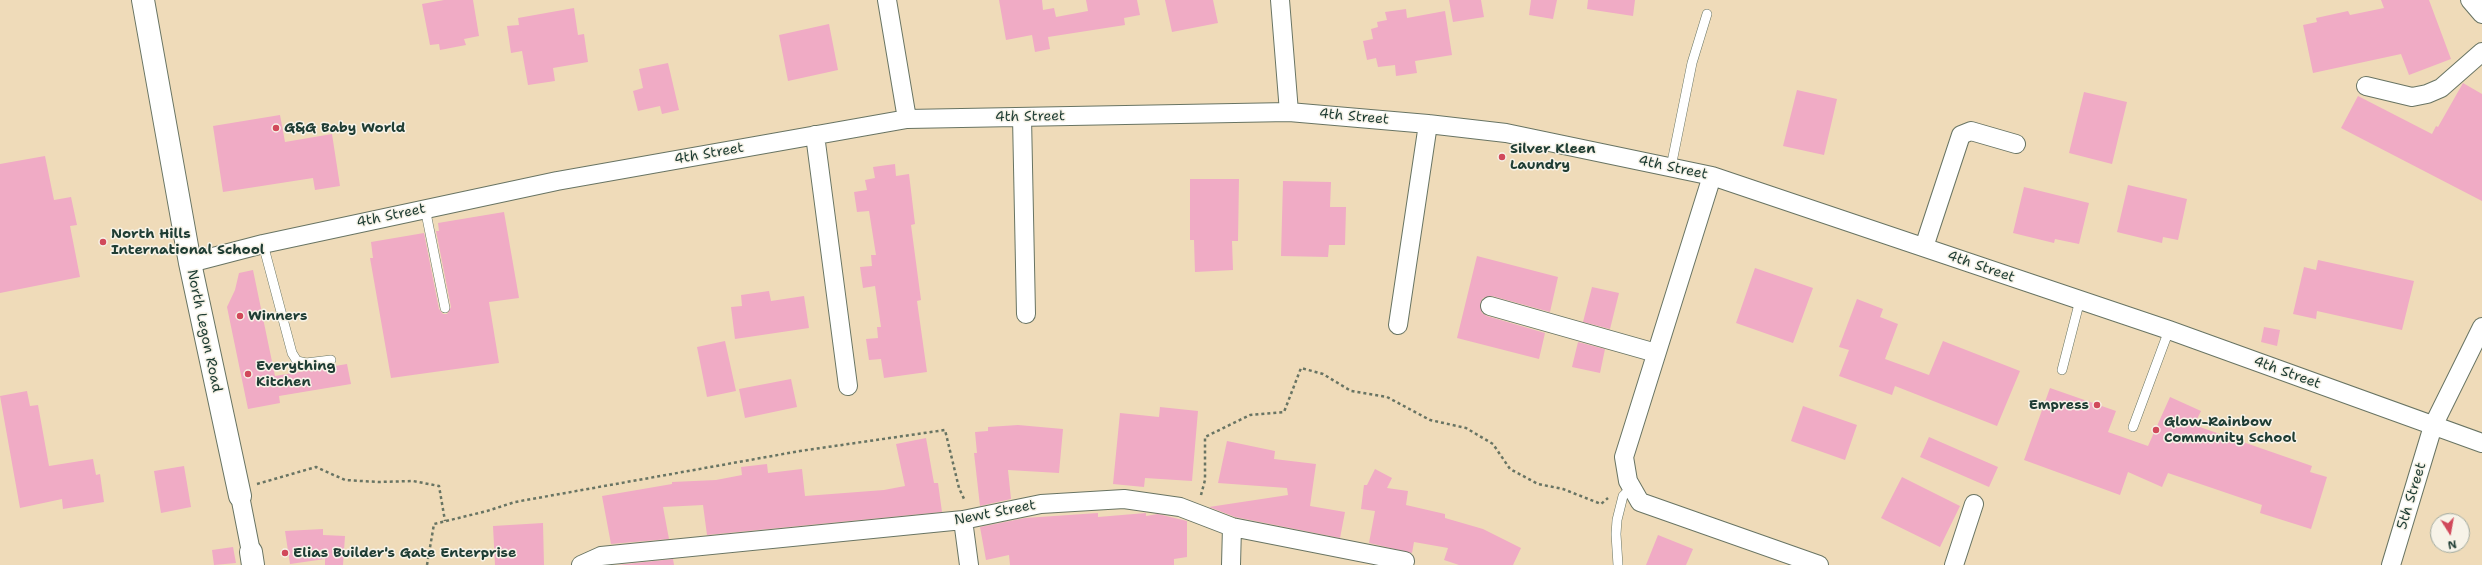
<!DOCTYPE html>
<html>
<head>
<meta charset="utf-8">
<style>
	body { margin:0 }
	#map { position:relative; width:2482px; height:565px; overflow:hidden; background:#efdbb9; font-family:"Shantell Sans",sans-serif }
	canvas { display:block }
	.north { position:absolute; left:2430px; top:513px; width:40px; height:40px; box-sizing:border-box; background:#f7f3e8; border:1px solid #a1aaa0; border-radius:50%; rotate:169deg; font-size:11px; font-weight:700; line-height:16px; text-align:center; color:#1f3d34 }
	.north::after { content:''; display:block; margin:auto; width:14px; height:18px; background:#d1495b; clip-path:polygon(50% 0,100% 100%,50% 72%,0 100%) }
</style>
</head>
<body>
<div id="map">
<canvas width="2482" height="565"></canvas>
<div class="north">N</div>
</div>
<script>
const ctx = document.querySelector('canvas').getContext('2d');
ctx.lineJoin = 'round';
function fill(path, color) { ctx.fillStyle = color; ctx.fill(path, 'evenodd'); }
const poly = rows => new Path2D(rows.map(r => 'M' + r).join(''));
function trace(path, color, width, dash) { ctx.strokeStyle = color; ctx.lineWidth = width; ctx.lineCap = dash ? 'butt' : 'round'; ctx.setLineDash(dash || []); ctx.stroke(path); }
function drawText(font, color, halo, rows, align = 'center') {
  ctx.font = font + ' "Shantell Sans",sans-serif'; ctx.lineWidth = 3; ctx.setLineDash([]); ctx.textBaseline = 'middle'; ctx.strokeStyle = halo; ctx.fillStyle = color; for (const [text, x, y, turn = 0] of rows) {
    ctx.save(); ctx.translate(x, y); ctx.rotate((+turn || 0) * Math.PI / 180); ctx.textAlign = isNaN(turn) ? turn : align; if (halo) ctx.strokeText(text, 0, 0); ctx.fillText(text, 0, 0); ctx.restore();
  }
}
fill(poly([
	[444,0,473,0,479,36,464,39,466,45,440,50,439,44,430,45,422,4],
	[999,0,1042,0,1043,10,1054,8,1056,17,1088,11,1086,0,1137,0,1140,15,1124,18,1125,25,1048,37,1050,49,1035,52,1032,35,1006,40],
	[1165,0,1213,0,1218,23,1172,32],
	[1449,0,1481,0,1484,17,1453,22],
	[1531,0,1557,0,1553,19,1529,15],
	[1588,0,1635,0,1633,16,1587,9],
	[2381,0,2429,0,2451,59,2409,75,2401,54,2313,73,2303,25,2317,22,2316,18,2348,11,2350,15,2384,8],
	[574,8,578,35,584,34,588,62,553,68,555,81,528,85,522,51,511,53,507,26,519,25,518,18],
	[1406,9,1407,18,1445,11,1452,55,1415,61,1417,73,1396,76,1395,65,1378,67,1376,58,1367,60,1363,41,1373,39,1371,29,1378,27,1377,22,1387,20,1385,12],
	[829,24,838,70,788,81,779,35],
	[668,63,679,110,662,114,660,106,638,111,633,91,643,88,639,69],
	[2463,83,2482,94,2482,201,2341,128,2358,96,2432,134,2436,126,2438,127],
	[1797,90,1837,99,1824,155,1783,146],
	[2084,92,2127,102,2112,164,2069,153],
	[280,115,285,142,332,134,340,186,315,190,313,178,223,192,213,126],
	[45,156,54,200,71,197,77,225,70,226,80,277,0,293,0,164],
	[895,164,896,176,909,174,915,224,911,225,921,300,917,301,927,372,884,378,881,359,869,360,866,339,878,338,877,327,881,327,875,286,863,288,860,267,872,266,871,255,876,255,869,211,857,212,854,192,867,190,865,180,875,178,873,167],
	[1190,179,1239,179,1238,241,1232,241,1233,270,1195,272,1194,240,1190,240],
	[1283,181,1331,182,1330,207,1346,207,1345,245,1329,245,1328,257,1281,256],
	[2128,185,2187,199,2178,240,2163,237,2162,243,2117,232],
	[2024,187,2089,203,2079,244,2055,239,2054,243,2013,233],
	[504,212,519,298,489,302,499,363,391,378,370,258,373,258,371,242,424,233,439,309,443,314,447,314,451,307,436,231,439,231,438,223],
	[1477,256,1558,277,1550,312,1492,296,1483,298,1480,304,1482,313,1487,316,1545,333,1539,359,1457,338],
	[2318,260,2414,281,2402,330,2317,311,2316,319,2293,314,2304,267,2316,270],
	[1755,268,1813,288,1793,343,1736,323],
	[253,270,275,376,347,364,351,384,279,396,280,403,248,409,227,307,235,290,239,273],
	[1592,287,1619,293,1610,329,1583,322],
	[769,291,771,301,804,296,809,328,735,339,731,307,742,306,741,295],
	[1857,299,1883,309,1880,317,1898,324,1885,359,1929,375,1943,341,2020,371,1997,426,1895,386,1892,395,1839,376,1849,350,1839,347],
	[2264,327,2280,330,2277,346,2261,342],
	[725,341,736,391,707,397,697,347],
	[1578,342,1605,349,1600,373,1572,367],
	[791,379,797,407,745,418,739,389],
	[2050,388,2116,411,2108,432,2148,446,2170,397,2201,411,2194,425,2312,466,2310,472,2327,477,2311,529,2260,513,2262,505,2168,473,2162,487,2128,472,2120,495,2024,460],
	[27,391,30,406,38,405,49,466,93,459,96,475,100,474,104,502,63,509,62,499,20,508,0,396],
	[1803,406,1857,425,1845,460,1791,441],
	[1160,407,1198,411,1192,481,1145,478,1144,487,1113,484,1120,413,1159,417],
	[1018,425,1063,429,1059,473,1008,470,1011,499,980,506,974,453,977,453,975,432,988,431,988,427],
	[1929,437,1998,467,1989,487,1920,457],
	[926,438,934,483,938,483,942,512,707,535,703,505,663,507,669,539,611,544,602,496,672,484,672,482,716,480,742,475,741,467,767,464,768,473,802,469,805,496,884,490,905,486,896,444],
	[1227,441,1275,451,1274,459,1316,464,1310,506,1345,512,1340,538,1235,517,1209,507,1288,495,1287,488,1218,483],
	[184,466,191,507,161,513,154,471],
	[1375,469,1392,478,1387,488,1408,491,1406,505,1445,514,1445,518,1483,529,1521,548,1513,565,1459,565,1444,560,1448,548,1414,542,1412,553,1369,543,1375,511,1361,509,1364,485,1367,485],
	[1902,477,1960,506,1940,547,1881,518],
	[1098,513,1098,517,1146,513,1146,516,1158,514,1187,521,1187,557,1174,559,1174,565,1010,565,1009,555,986,560,980,527,1025,518],
	[543,523,544,565,495,565,493,526],
	[323,529,323,535,345,536,343,565,325,565,325,559,290,564,285,531],
	[1658,535,1693,549,1686,565,1646,565],
	[233,547,236,563,214,565,212,550],
	[673,559,674,565,617,565]
]), '#f0abc5');
const lane = poly([
	[1671,167,1692,63,1707,14],
	[425,208,445,308],
	[263,244,292,353,297,361,306,363,331,360],
	[2062,370,2080,300],
	[2133,427,2169,330],
	[1618,565,1616,534,1617,520,1623,496,1631,488]
]);
const street = poly([
	[887,0,907,119],
	[1280,0,1289,112],
	[2470,0,2482,14],
	[2366,86,2412,97,2427,94,2441,88,2482,52],
	[1022,117,1026,314],
	[815,135,848,386],
	[1712,176,1624,457,1628,481,1640,502,1819,565],
	[1924,247,1961,135,1971,131,2016,144],
	[190,263,263,244,557,181,907,119,1289,112,1428,124,1506,133,1712,176,2169,330,2482,443],
	[1490,306,1656,353],
	[1398,325,1428,124],
	[240,496,251,552],
	[963,520,969,565],
	[581,565,601,556,963,520,1041,504,1124,499,1180,507,1232,527,1405,561],
	[1231,565,1232,527],
	[1954,565,1974,504],
	[2391,565,2433,426,2482,327]
]);
const secondary = poly([
	[143,0,190,263,240,496],
	[251,552,253,565]
]);
trace(lane, '#687463', 10);
trace(street, '#687463', 20);
trace(secondary, '#687463', 24);
trace(poly([
	[257,484,316,467,345,480,378,482,413,481,439,486,445,521],
	[1201,495,1205,480,1205,437,1250,415,1284,412,1301,368,1323,374,1351,391,1387,397,1430,420,1466,428,1493,444,1510,469,1538,484,1563,489,1601,504,1608,498],
	[427,565,434,524,487,511,515,502,800,451,945,430,959,488,965,501]
]), '#687463', 2.5, [3, 3]);
trace(lane, '#fff', 9);
trace(street, '#fff', 18);
trace(secondary, '#fff', 22);
for (const [x, y, r, color] of [
	[276,128,4,"#d1495b"],
	[1502,157,4,"#d1495b"],
	[103,242,4,"#d1495b"],
	[240,316,4,"#d1495b"],
	[248,374,4,"#d1495b"],
	[2097,405,4,"#d1495b"],
	[2156,430,4,"#d1495b"],
	[285,553,4,"#d1495b"]
]) { const dot = new Path2D(); dot.arc(x, y, r, 0, 2 * Math.PI); ctx.fillStyle = color; ctx.fill(dot); trace(dot, '#f7f3e8', 1.5); }
drawText('14px', '#1f3d34', '#f7f3e8', [
	["4th Street",1030,117,-1],
	["4th Street",1354,117,5],
	["4th Street",709,154,-10],
	["4th Street",1673,168,12],
	["4th Street",391,216,-12],
	["4th Street",1981,267,19],
	["North Legon Road",204,331,78],
	["4th Street",2287,373,20],
	["5th Street",2412,496,-73],
	["Newt Street",995,513,-11]
]);
drawText('bold 14px', '#1f3d34', '#f7f3e8', [
	["G&G Baby World",284,128],
	["Silver Kleen",1510,149],
	["Laundry",1510,165],
	["North Hills",111,234],
	["International School",111,250],
	["Winners",248,316],
	["Everything",256,366],
	["Kitchen",256,382],
	["Empress",2089,405,"right"],
	["Glow-Rainbow",2164,422],
	["Community School",2164,438],
	["Elias Builder's Gate Enterprise",293,553]
], 'left');
</script>
</body>
</html>
